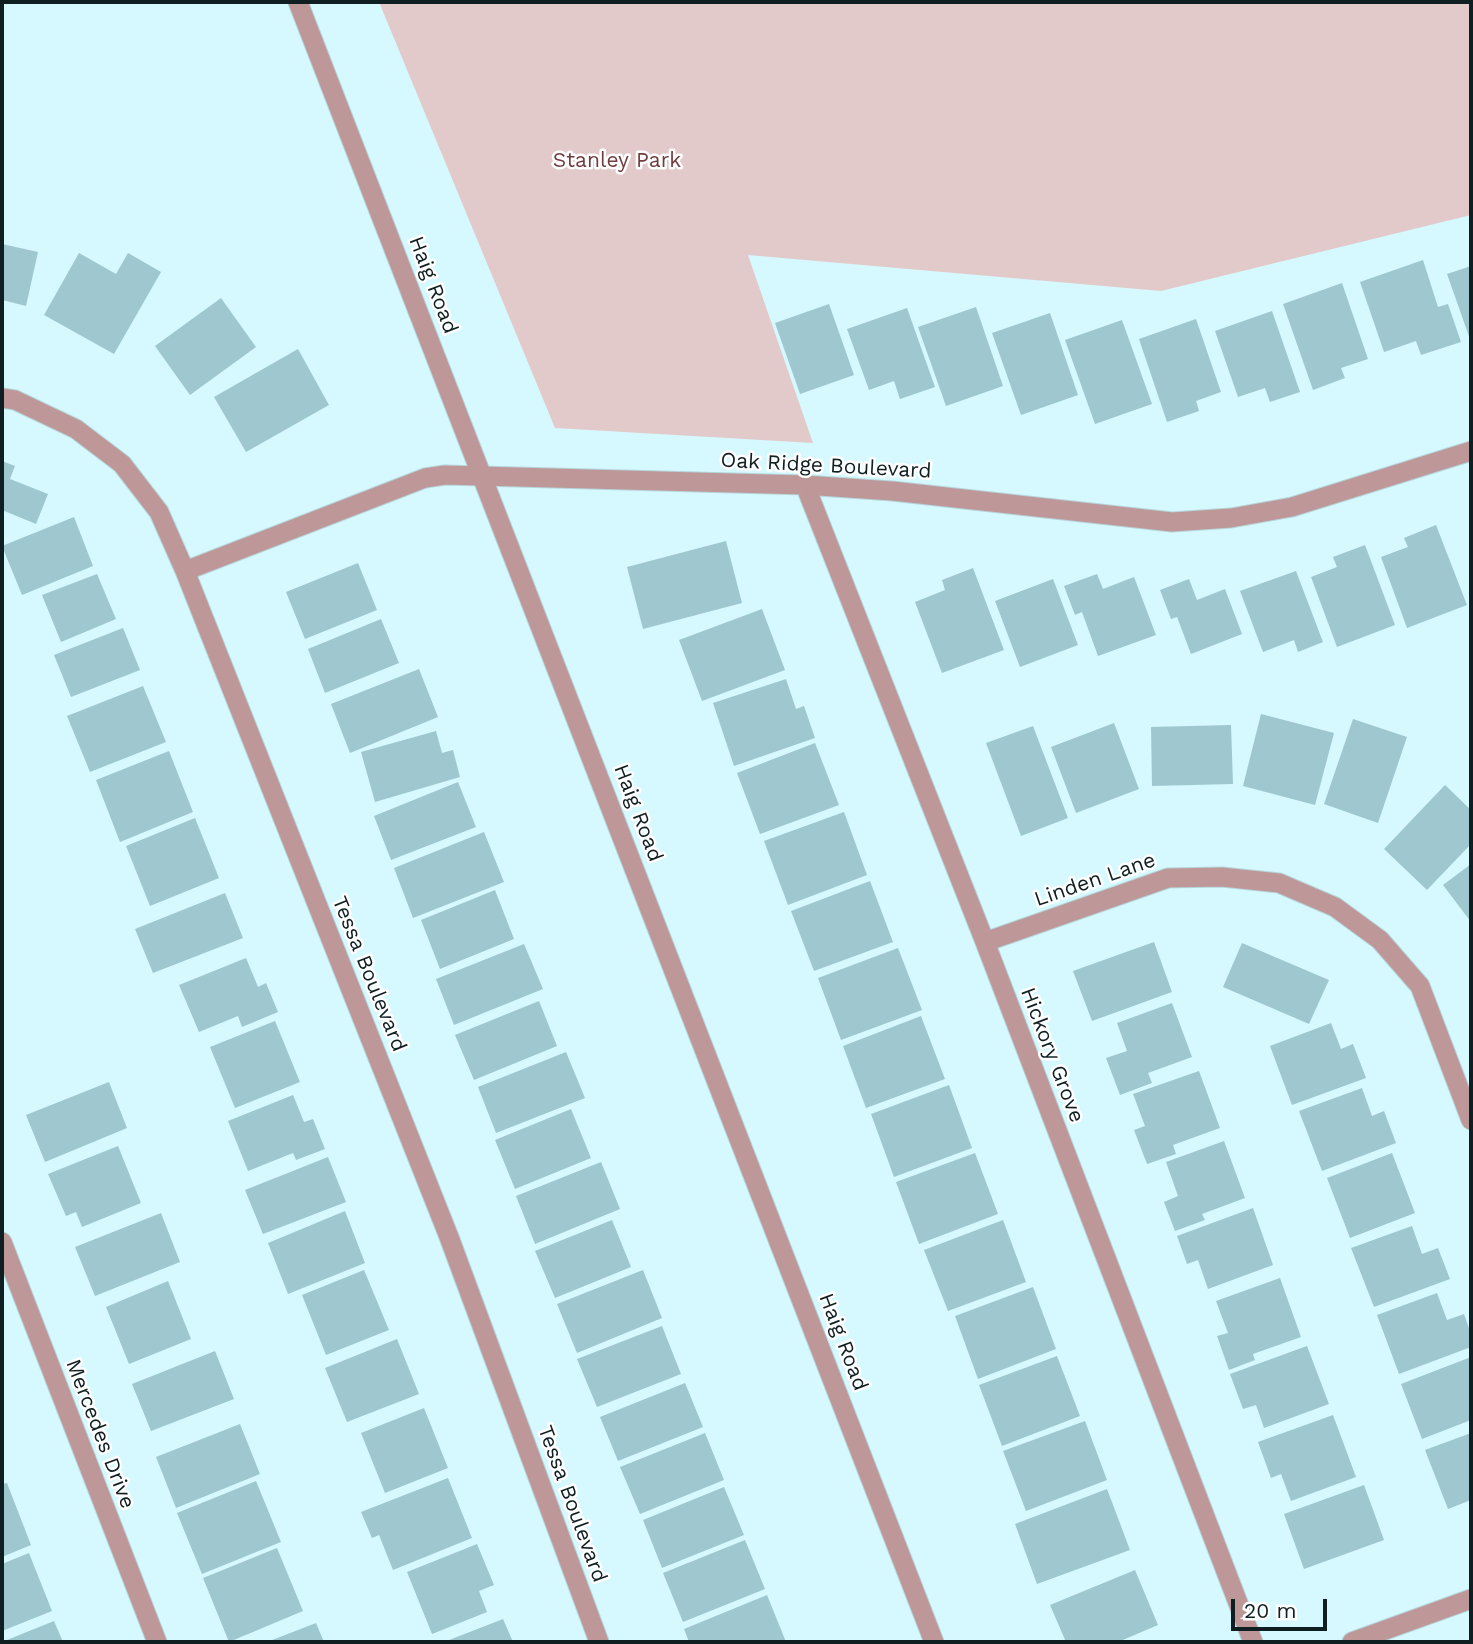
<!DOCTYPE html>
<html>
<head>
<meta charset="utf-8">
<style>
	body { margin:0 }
	#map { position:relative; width:1473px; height:1644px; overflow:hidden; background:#d6f8ff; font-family:"Work Sans",sans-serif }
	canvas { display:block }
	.frame { position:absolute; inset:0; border:4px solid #0e1e21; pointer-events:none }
	.scale { position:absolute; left:1231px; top:1599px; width:96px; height:32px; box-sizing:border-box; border:4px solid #0e1e21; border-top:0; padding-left:9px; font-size:21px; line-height:24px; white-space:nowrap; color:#0e1e21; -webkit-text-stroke:5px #fefefe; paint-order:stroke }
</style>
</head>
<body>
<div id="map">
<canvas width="1473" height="1644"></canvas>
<div class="frame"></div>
<div class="scale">20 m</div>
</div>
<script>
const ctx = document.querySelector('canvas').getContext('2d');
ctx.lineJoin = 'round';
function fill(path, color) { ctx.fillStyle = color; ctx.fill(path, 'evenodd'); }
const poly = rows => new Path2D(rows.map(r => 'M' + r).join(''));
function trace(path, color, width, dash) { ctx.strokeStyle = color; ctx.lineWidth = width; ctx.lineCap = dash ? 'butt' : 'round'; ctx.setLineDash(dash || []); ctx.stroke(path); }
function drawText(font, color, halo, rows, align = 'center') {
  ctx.font = font + ' "Work Sans",sans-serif'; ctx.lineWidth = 5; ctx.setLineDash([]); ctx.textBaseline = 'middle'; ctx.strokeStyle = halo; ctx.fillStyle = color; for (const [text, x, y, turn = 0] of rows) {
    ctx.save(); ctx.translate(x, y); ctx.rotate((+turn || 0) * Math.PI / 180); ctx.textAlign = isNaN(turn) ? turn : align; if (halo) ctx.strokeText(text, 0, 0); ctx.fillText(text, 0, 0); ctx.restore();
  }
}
fill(poly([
	[379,2,1471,2,1471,215,1161,291,748,255,813,443,555,428]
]), '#e3caca');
fill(poly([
	[2,244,38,252,26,306,2,300],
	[79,253,116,274,128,253,161,272,114,354,44,315],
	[1423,260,1438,307,1448,304,1461,342,1421,355,1416,341,1384,352,1360,282],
	[1471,266,1471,342,1447,274],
	[1342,283,1368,359,1341,368,1345,378,1313,390,1283,304],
	[221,298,256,347,190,395,155,346],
	[829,304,854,375,800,394,775,323],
	[976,307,1003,386,946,406,918,327],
	[907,308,935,387,900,399,894,381,869,390,847,329],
	[1272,311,1300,392,1270,402,1265,388,1238,397,1215,331],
	[1050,313,1078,395,1021,415,992,333],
	[1196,319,1221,392,1196,401,1199,411,1167,422,1139,339],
	[1122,320,1152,404,1095,424,1065,340],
	[298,349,329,405,246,452,214,397],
	[2,461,15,466,10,479,48,494,36,524,2,510],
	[74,517,93,566,22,595,2,546],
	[1436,525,1467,605,1407,628,1381,557,1408,547,1404,538],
	[726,541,742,603,643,629,627,567],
	[1365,545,1395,625,1337,647,1311,577,1337,567,1333,557],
	[358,563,377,610,305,639,286,592],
	[973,568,1004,650,942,673,915,602,945,590,942,580],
	[1296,571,1323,642,1298,652,1294,640,1263,652,1240,591],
	[97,574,116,619,61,642,42,595],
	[1097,574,1103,589,1134,577,1156,635,1098,656,1082,612,1075,615,1064,586],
	[1053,579,1078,645,1020,667,995,601],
	[1189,579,1197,600,1225,589,1242,634,1191,654,1177,617,1171,619,1160,590],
	[762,609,785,670,702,701,679,640],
	[381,619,399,663,325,693,308,649],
	[123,628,140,670,71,697,54,655],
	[419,669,438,717,350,753,331,704],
	[786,679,796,709,804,706,815,738,734,766,713,703],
	[143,686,166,742,90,772,67,716],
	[1261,714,1334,733,1315,805,1243,786],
	[1353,719,1407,737,1378,823,1324,804],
	[1114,723,1139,789,1076,813,1051,747],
	[1231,725,1233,784,1152,786,1151,727],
	[1033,726,1068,818,1021,836,986,743],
	[436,731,442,753,453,750,460,777,375,802,361,752],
	[815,743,839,805,760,834,737,773],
	[169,751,193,812,120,842,96,780],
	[458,782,476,827,391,860,374,816],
	[1445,785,1471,810,1471,844,1427,890,1384,849],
	[844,812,867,875,788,905,764,841],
	[195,818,219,878,150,906,126,846],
	[484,832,504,882,413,918,394,868],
	[1471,864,1471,922,1443,885],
	[870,881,893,942,814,971,791,911],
	[495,890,514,939,440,969,421,920],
	[225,893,243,938,153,973,135,929],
	[1154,942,1172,992,1092,1021,1073,971],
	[1242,943,1329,980,1309,1024,1223,987],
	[524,944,543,989,454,1025,436,979],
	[898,948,922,1010,841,1040,818,978],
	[246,958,258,987,266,983,278,1012,242,1027,238,1016,199,1032,179,985],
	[539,1001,557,1046,474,1080,455,1035],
	[1172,1003,1192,1057,1148,1073,1152,1083,1120,1095,1106,1058,1127,1051,1117,1023],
	[921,1016,945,1079,866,1108,843,1046],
	[275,1021,300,1082,235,1108,210,1047],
	[1331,1023,1341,1049,1353,1044,1366,1078,1292,1105,1270,1046],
	[566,1052,585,1098,496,1133,478,1087],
	[1199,1071,1220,1128,1173,1145,1176,1154,1147,1164,1134,1130,1145,1126,1133,1094],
	[109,1082,127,1128,45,1162,26,1115],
	[949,1085,972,1148,894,1177,871,1114],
	[1362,1088,1372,1116,1384,1111,1396,1143,1322,1171,1299,1111],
	[293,1095,304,1122,313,1119,325,1149,296,1160,293,1153,248,1171,228,1121],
	[571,1109,591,1158,515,1189,495,1140],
	[1224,1141,1245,1198,1202,1214,1205,1220,1175,1231,1164,1202,1178,1196,1166,1162],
	[118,1146,141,1203,82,1227,76,1212,66,1216,48,1174],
	[975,1153,998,1214,919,1244,896,1182],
	[1392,1153,1415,1213,1350,1238,1327,1178],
	[328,1157,346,1202,263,1234,245,1190],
	[601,1162,620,1209,535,1244,516,1196],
	[1253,1208,1273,1265,1208,1289,1198,1260,1187,1264,1177,1236],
	[345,1211,365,1263,288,1294,268,1243],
	[161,1213,180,1262,95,1296,75,1247],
	[612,1220,631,1267,555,1298,535,1251],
	[1003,1220,1026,1282,948,1311,924,1250],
	[1412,1226,1422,1254,1438,1248,1450,1279,1374,1307,1351,1248],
	[364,1270,389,1330,326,1355,302,1295],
	[643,1270,662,1318,577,1353,557,1304],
	[1280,1278,1301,1337,1253,1354,1255,1360,1229,1370,1217,1336,1228,1333,1216,1301],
	[168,1281,191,1339,129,1364,106,1307],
	[1033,1287,1056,1349,978,1379,955,1316],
	[1437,1293,1447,1320,1464,1314,1471,1334,1471,1347,1399,1374,1377,1315],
	[662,1326,681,1374,597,1407,577,1359],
	[397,1339,419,1394,347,1422,325,1368],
	[1307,1346,1329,1404,1264,1428,1256,1405,1243,1409,1230,1374],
	[215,1351,234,1399,151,1431,132,1384],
	[1057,1356,1080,1416,1002,1446,979,1385],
	[1471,1357,1471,1420,1422,1439,1401,1384],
	[685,1383,703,1427,618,1461,600,1417],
	[424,1408,448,1468,385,1493,361,1433],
	[1333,1415,1356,1477,1291,1501,1281,1474,1271,1478,1258,1442],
	[1085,1421,1107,1480,1026,1511,1003,1451],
	[240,1424,260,1474,176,1508,156,1457],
	[705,1433,724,1480,640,1514,620,1467],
	[1471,1433,1471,1500,1448,1509,1425,1450],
	[448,1478,472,1538,393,1570,379,1535,372,1538,361,1512],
	[256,1481,281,1542,202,1574,177,1513],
	[7,1483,31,1545,2,1557,2,1484],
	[1364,1485,1384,1540,1304,1569,1284,1514],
	[724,1487,744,1535,662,1568,643,1520],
	[1107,1489,1130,1550,1037,1584,1015,1524],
	[745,1540,765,1589,683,1622,663,1573],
	[477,1544,494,1585,479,1591,487,1612,432,1634,407,1572],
	[277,1548,303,1611,229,1642,203,1578],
	[29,1553,52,1611,2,1631,2,1564],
	[1135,1570,1158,1625,1118,1642,1066,1642,1050,1605],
	[767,1595,786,1642,689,1642,684,1629],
	[503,1619,513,1642,444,1642],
	[54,1621,63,1642,2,1642],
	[316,1623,324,1642,267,1642]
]), '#9ec7d0');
const minor = poly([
	[2,398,15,400,76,429,122,464,159,512,185,571,449,1237,599,1642],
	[805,485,985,942,1253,1642],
	[185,571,425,478,445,475,805,485,892,491,1172,522,1231,518,1292,507,1471,451],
	[985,942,1168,878,1222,877,1279,883,1335,907,1380,940,1420,986,1471,1120],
	[2,1242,157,1642],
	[1352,1642,1471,1599]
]);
const tertiary = poly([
	[298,2,934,1642]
]);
trace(minor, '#b6d5db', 21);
trace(tertiary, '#b6d5db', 21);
trace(minor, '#be9898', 19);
trace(tertiary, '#be9898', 19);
drawText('21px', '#703d3e', '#fefefe', [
	["Stanley Park",617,161]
]);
drawText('21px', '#0e1e21', '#fefefe', [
	["Haig Road",433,285,69],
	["Oak Ridge Boulevard",826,466,3],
	["Haig Road",638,813,69],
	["Linden Lane",1095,880,-19],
	["Tessa Boulevard",369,974,68],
	["Hickory Grove",1052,1055,69],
	["Haig Road",843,1342,69],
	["Mercedes Drive",100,1434,69],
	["Tessa Boulevard",572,1504,70]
]);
</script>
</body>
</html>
